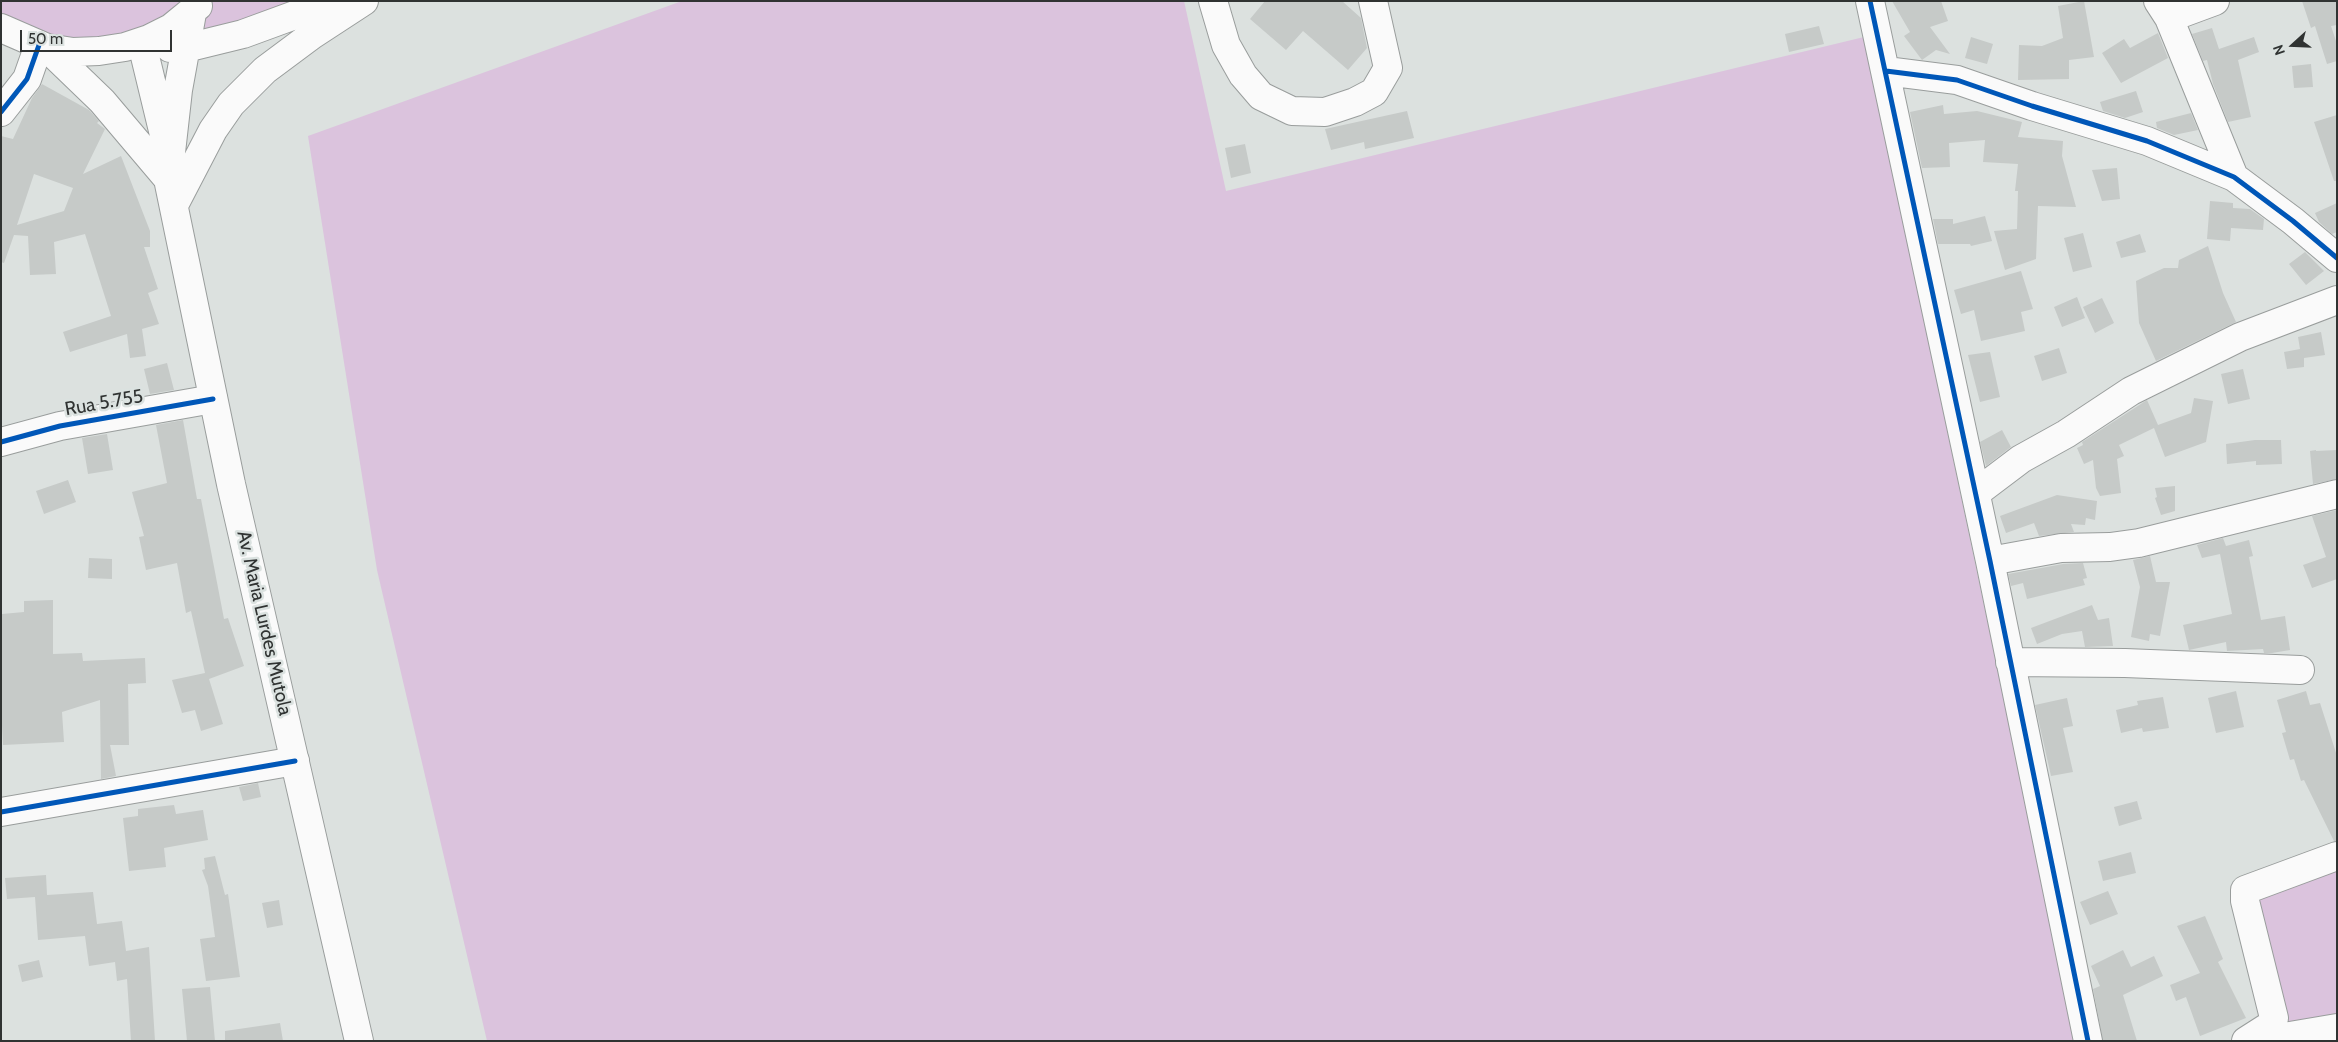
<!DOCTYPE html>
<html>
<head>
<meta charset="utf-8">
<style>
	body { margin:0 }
	#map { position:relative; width:2338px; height:1042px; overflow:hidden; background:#dce1df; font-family:Cabin,sans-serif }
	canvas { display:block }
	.frame { position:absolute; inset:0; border:2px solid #303332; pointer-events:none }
	.north { position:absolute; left:2268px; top:20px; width:50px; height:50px; -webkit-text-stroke:4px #dbe2e0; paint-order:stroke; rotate:250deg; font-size:14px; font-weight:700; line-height:20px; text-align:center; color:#303332 }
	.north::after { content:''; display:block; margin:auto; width:18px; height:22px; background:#303332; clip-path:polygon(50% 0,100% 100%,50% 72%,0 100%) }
	.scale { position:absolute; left:20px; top:30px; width:152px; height:22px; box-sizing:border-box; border:2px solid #303332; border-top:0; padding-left:6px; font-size:15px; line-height:18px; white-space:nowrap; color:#303332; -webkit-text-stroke:4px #dbe2e0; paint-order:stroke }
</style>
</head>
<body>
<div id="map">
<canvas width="2338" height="1042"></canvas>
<div class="frame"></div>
<div class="north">N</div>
<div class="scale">50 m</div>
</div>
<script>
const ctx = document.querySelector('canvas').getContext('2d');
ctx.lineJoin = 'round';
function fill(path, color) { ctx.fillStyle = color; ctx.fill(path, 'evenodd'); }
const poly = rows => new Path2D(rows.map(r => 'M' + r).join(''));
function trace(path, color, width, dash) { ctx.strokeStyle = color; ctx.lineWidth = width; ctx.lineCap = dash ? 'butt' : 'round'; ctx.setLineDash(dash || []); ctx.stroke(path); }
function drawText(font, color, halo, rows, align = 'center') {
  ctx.font = font + ' Cabin,sans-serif'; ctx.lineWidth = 5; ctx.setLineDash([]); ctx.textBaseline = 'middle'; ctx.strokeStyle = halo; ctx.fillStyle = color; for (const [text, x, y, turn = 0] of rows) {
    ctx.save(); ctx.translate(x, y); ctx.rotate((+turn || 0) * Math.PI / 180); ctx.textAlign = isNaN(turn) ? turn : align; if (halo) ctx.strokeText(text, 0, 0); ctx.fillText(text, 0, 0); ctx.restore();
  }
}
fill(poly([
	[1,1,304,1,199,34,125,47,1,28],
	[682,1,1184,1,1226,191,1864,37,2076,1041,487,1041,377,570,308,136],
	[2337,871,2337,1021,2283,1036,2244,898]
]), '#dbc3dd');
fill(poly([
	[1265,1,1342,1,1361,18,1367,48,1348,70,1303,31,1286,50,1250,19],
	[1892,1,1941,1,1948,21,1930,27,1950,54,1936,50,1922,60,1904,36,1910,32],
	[2084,1,2094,57,2069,60,2069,79,2018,80,2019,45,2042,46,2063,38,2058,6],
	[2302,1,2337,1,2337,25,2331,26,2337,44,2337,61,2327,64,2315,26,2311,28],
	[1819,26,1824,44,1789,52,1785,34],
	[2212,28,2219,49,2254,37,2259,52,2238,60,2251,117,2228,122,2213,84,2207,60,2203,61,2192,34],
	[2158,33,2168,58,2121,83,2102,53,2124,39,2130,48],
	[1971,37,1993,44,1987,64,1965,58],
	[2311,64,2313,87,2294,88,2292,66],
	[42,84,89,110,99,121,97,123,105,129,83,174,121,156,150,231,150,247,144,247,158,289,148,293,159,324,142,329,146,356,130,358,127,334,70,352,63,332,111,316,85,234,54,242,56,274,30,275,28,236,14,235,4,263,1,262,1,136,13,139,32,98],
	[34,174,73,188,64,211,17,225],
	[2136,91,2143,112,2125,118,2103,111,2100,102],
	[1943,105,1944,114,1977,111,2022,122,2018,137,2063,141,2062,156,2076,207,2038,206,2036,259,2005,270,1994,231,2017,229,2018,191,2015,191,2018,164,1983,162,1985,140,1949,143,1950,167,1922,168,1910,112],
	[1407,111,1414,138,1365,149,1364,142,1331,150,1325,129],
	[2191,113,2198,130,2174,135,2157,128,2156,122],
	[2337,115,2337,181,2334,181,2314,122],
	[1245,144,1251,173,1231,178,1225,148],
	[2117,168,2120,199,2102,201,2092,170],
	[2210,201,2233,203,2233,208,2250,209,2264,219,2263,230,2231,228,2230,241,2207,239],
	[2337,203,2337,232,2332,234,2319,222,2315,213],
	[1985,216,1992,241,1971,246,1970,244,1938,244,1933,219,1953,219,1953,224],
	[2083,233,2092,267,2073,272,2064,238],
	[2140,234,2146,252,2121,258,2116,242],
	[2208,246,2223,293,2236,322,2156,361,2139,323,2136,281,2164,268,2178,268,2179,260],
	[2305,252,2324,271,2306,285,2289,264],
	[2021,271,2033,309,2021,312,2025,331,1981,341,1974,310,1961,314,1954,290],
	[2077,297,2085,318,2062,327,2054,307],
	[2102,298,2114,323,2095,333,2083,307],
	[2321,332,2325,355,2304,358,2304,367,2287,369,2284,352,2300,349,2298,337],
	[2059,348,2067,373,2042,381,2034,356],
	[1990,352,2000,397,1980,402,1968,355],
	[167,363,174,390,150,394,144,369],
	[2243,369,2250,399,2228,404,2221,374],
	[2194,398,2213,401,2206,442,2165,457,2154,428,2119,445,2124,456,2117,459,2121,493,2100,496,2096,488,2093,460,2084,464,2077,448,2083,445,2082,442,2147,400,2158,425,2191,413],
	[183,420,197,499,201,499,224,619,228,618,244,666,209,679,223,724,201,731,195,710,182,713,172,680,205,673,191,611,186,613,177,563,146,570,139,537,144,536,132,492,167,483,156,425],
	[2002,430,2011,447,1986,466,1980,442],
	[107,434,113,470,88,474,82,438],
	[2255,440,2281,440,2282,464,2256,465,2256,461,2227,464,2226,444],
	[2316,450,2316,451,2337,450,2337,479,2313,484,2310,451],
	[68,480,76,502,44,514,36,491],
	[2175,486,2175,511,2161,515,2155,498,2157,497,2155,488],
	[2057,495,2097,501,2095,520,2086,518,2085,525,2071,524,2074,532,2039,536,2034,523,2006,533,2000,516],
	[2337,510,2337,579,2312,588,2303,565,2326,557,2312,516],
	[2223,538,2226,546,2249,540,2253,556,2249,557,2261,620,2285,616,2290,650,2272,653,2264,653,2263,649,2227,651,2226,642,2189,650,2183,625,2232,614,2220,554,2202,558,2197,545],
	[2150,556,2156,582,2170,582,2160,636,2150,634,2149,641,2131,637,2140,587,2133,560],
	[89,558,112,559,112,579,88,578],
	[2083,563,2087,578,2083,579,2085,585,2027,599,2023,583,2011,586,2008,574,2063,564],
	[53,600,53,654,82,653,83,661,145,658,146,683,128,684,129,745,110,745,116,776,101,779,100,700,62,712,64,742,3,745,1,706,2,614,24,612,24,601],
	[2092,605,2098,620,2109,618,2113,646,2085,647,2082,631,2062,634,2037,644,2031,628],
	[2236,691,2244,727,2216,733,2208,698],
	[2306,691,2310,705,2320,703,2337,756,2337,841,2334,841,2304,780,2301,781,2294,759,2290,760,2282,733,2286,732,2277,700],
	[2163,697,2169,728,2143,732,2142,728,2121,733,2116,710,2138,705,2137,701],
	[2067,698,2073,726,2063,728,2073,772,2051,776,2035,705],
	[258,783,261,797,243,801,239,787],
	[2137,801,2142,819,2119,826,2114,807],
	[174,805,176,814,203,810,208,840,164,848,166,867,129,871,123,818,138,816,138,809],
	[2131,852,2136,873,2103,881,2098,861],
	[215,856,225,895,228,894,240,977,206,981,200,939,215,937,208,886,202,870,205,869,204,858],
	[46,875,47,895,93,892,97,924,122,921,126,951,149,947,155,1041,131,1041,127,979,117,981,115,962,89,966,85,936,38,940,35,897,7,899,5,878],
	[2108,891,2118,914,2090,925,2080,902],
	[279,900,283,925,267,928,262,903],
	[2205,916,2223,959,2218,962,2246,1018,2200,1036,2186,997,2176,1001,2170,985,2200,973,2177,926],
	[2123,950,2131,967,2154,956,2163,976,2123,995,2137,1041,2103,1041,2093,989,2100,986,2091,966],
	[39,960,43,977,22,982,18,965],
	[210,987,215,1041,187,1041,182,989],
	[280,1023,283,1041,225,1041,225,1031]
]), '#c6cac8');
const minor = poly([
	[1213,1,1226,45,1243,75,1261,96,1292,111,1325,112,1355,102,1374,92,1388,68,1373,1],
	[1870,1,1990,561,2088,1041],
	[2158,1,2169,18,2234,177],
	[2169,18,2215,1],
	[1886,71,1957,80,2032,106,2147,141,2234,177,2293,221,2337,258],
	[1,112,27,79,39,45],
	[1,442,60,426,213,399],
	[1976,493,2021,459,2066,434,2131,391,2240,337,2337,300],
	[1990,561,2061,548,2110,547,2139,543,2337,494],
	[2010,662,2125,663,2300,670],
	[1,812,295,761],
	[2278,1038,2337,1028],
	[2246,1041,2271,1025,2274,1018,2245,901,2245,890,2337,856]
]);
const major = poly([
	[192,13,178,90,168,179,231,484,359,1041],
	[1,28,47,48,73,52,99,51,125,47,149,39,171,28,198,6],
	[47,48,102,101,168,179],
	[143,48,165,139],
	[170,48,186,48,243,34,333,1],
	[174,205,213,130,231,104,265,70,312,35,364,1]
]);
trace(minor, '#999d9c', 30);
trace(major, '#999d9c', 30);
trace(minor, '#fafafa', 28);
trace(major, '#fafafa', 28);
trace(poly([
	[1870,1,1990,561,2088,1041],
	[1886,71,1957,80,2032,106,2147,141,2234,177,2293,221,2337,258],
	[1,112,27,79,39,45],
	[1,442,60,426,213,399],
	[1,812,295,761]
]), '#0057b8', 5);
drawText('19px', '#303332', '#dbe2e0', [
	["Rua 5.755",104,403,-10],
	["Av. Maria Lurdes Mutola",264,623,77]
]);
</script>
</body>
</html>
